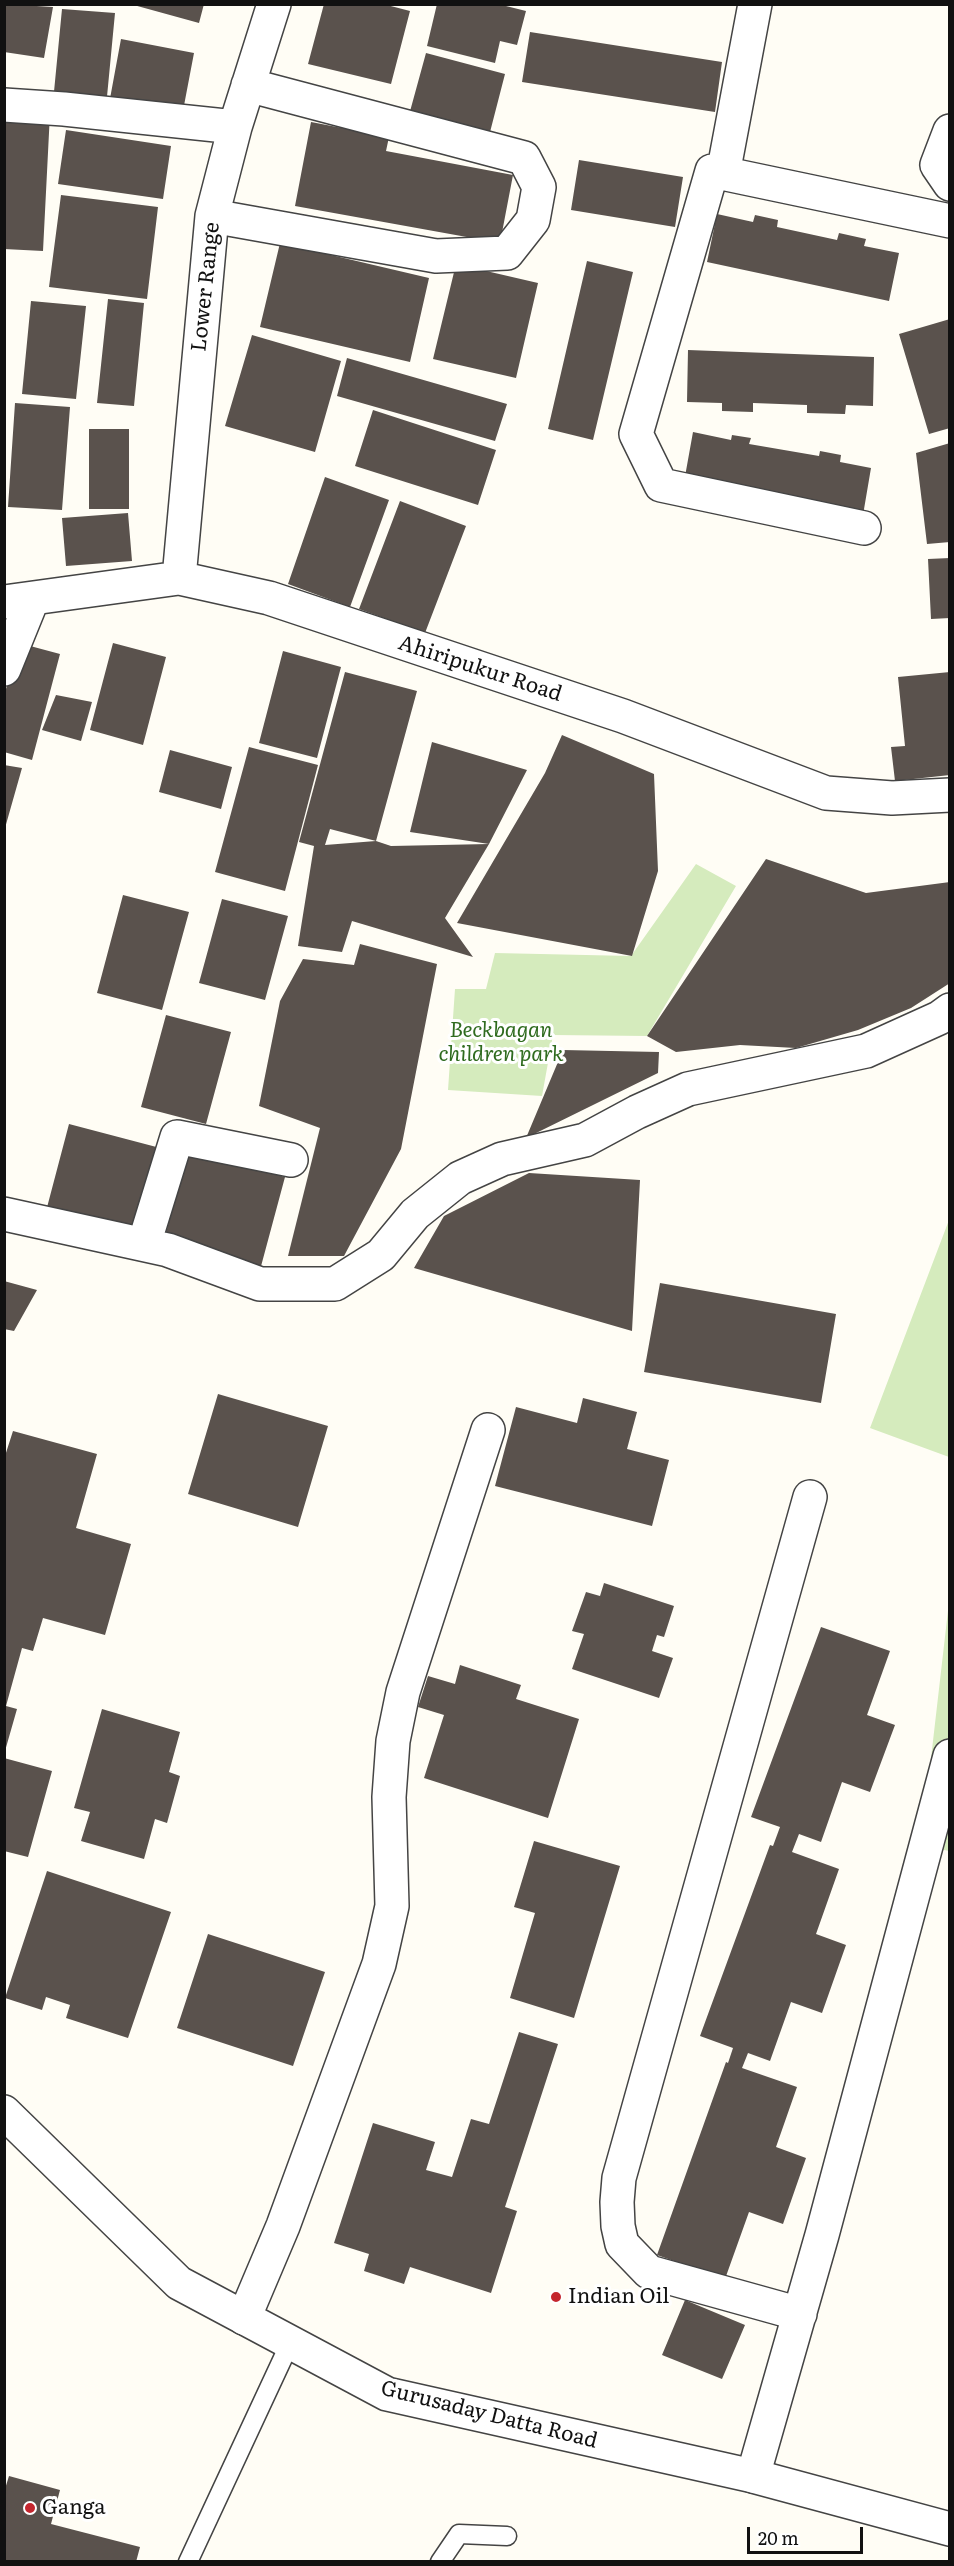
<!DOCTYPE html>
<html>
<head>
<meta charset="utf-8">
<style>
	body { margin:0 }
	#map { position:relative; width:954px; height:2566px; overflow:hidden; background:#fffdf5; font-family:Literata,serif }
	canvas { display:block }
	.frame { position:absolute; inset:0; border:6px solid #111; pointer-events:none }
	.scale { position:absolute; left:747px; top:2527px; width:116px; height:27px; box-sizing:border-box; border:3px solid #111; border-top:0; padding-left:8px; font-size:18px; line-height:21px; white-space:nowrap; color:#111; -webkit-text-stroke:4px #fff; paint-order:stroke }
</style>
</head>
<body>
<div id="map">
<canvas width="954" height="2566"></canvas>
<div class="frame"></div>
<div class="scale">20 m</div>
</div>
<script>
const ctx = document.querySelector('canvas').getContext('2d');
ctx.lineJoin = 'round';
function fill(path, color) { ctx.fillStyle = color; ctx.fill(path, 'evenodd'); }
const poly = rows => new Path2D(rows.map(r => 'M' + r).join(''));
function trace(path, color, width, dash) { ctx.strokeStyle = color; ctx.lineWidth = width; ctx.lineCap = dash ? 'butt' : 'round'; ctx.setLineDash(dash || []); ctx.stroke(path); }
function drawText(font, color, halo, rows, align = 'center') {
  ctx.font = font + ' Literata,serif'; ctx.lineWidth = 6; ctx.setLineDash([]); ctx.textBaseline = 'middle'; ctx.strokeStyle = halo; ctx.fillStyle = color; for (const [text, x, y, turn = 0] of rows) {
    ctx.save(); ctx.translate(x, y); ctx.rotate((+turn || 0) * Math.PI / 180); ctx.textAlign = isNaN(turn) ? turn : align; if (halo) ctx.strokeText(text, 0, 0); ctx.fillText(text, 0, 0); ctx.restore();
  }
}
fill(poly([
	[696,864,736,886,647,1036,553,1035,542,1096,448,1090,455,989,486,989,495,953,631,956],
	[949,1220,949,1457,870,1428],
	[949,1602,949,1851,921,1845]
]), '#d5ebbd');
fill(poly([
	[4,4,53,7,44,58,4,52],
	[130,4,204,4,199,23],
	[324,4,383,4,410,11,391,84,308,64],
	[437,4,498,4,526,11,517,45,500,41,495,63,427,46],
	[62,9,115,13,106,107,53,102],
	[530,32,722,62,715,112,522,82],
	[121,39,194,53,182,116,109,104],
	[426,53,505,74,489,136,409,115],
	[4,110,50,113,43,251,4,249],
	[311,122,389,137,386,151,513,175,500,243,295,206],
	[66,130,171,146,163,199,58,184],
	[579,160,683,177,675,227,571,210],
	[61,195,158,207,147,299,49,287],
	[717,214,753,222,755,215,778,220,777,227,837,240,839,233,866,239,864,246,899,253,889,301,707,262],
	[280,243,429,278,410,362,260,327],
	[587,261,633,272,593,440,548,429],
	[456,264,538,283,516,378,433,359],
	[108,299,144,303,134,406,97,403],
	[31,301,86,306,76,399,22,394],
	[950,319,950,428,929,434,899,334],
	[252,335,341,361,315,452,225,426],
	[688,350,874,357,873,406,846,405,845,414,807,413,807,405,753,403,753,412,722,411,722,403,687,402],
	[347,358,507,404,495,441,337,396],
	[15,403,70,407,62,510,8,507],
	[373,410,496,450,478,505,355,466],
	[89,429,129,429,129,509,89,509],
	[693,432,731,440,732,435,751,438,749,444,819,456,820,451,841,455,840,462,871,468,863,515,684,482],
	[950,443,950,542,927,544,916,453],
	[325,477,389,500,350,607,288,584],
	[400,501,466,526,425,633,359,609],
	[128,513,132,561,66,566,62,518],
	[950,558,950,618,931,619,928,559],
	[19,643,60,654,32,760,4,752,4,696],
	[113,643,166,657,143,745,90,730],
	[283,651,341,667,317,758,259,743],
	[345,672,417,691,376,841,391,846,489,844,410,832,432,742,527,770,489,844,445,918,473,957,352,921,342,952,298,946,314,846,299,842],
	[330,829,376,841,325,845],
	[950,672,950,775,895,781,891,747,905,746,898,677],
	[56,695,92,702,81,741,42,730],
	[562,735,654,774,658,871,632,956,457,923,545,773],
	[249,747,318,765,285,891,215,872],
	[170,750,232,767,221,809,159,792],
	[4,765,22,768,5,828,4,828],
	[766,859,866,893,950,882,950,983,911,1008,858,1030,796,1048,740,1045,676,1052,647,1036],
	[123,895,189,912,162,1010,97,993],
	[222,899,288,916,265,1000,199,983],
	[360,944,437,964,401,1149,344,1256,288,1256,320,1128,259,1106,280,1001,303,959,354,965],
	[166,1015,231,1032,206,1124,141,1107],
	[563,1050,659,1052,658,1073,526,1138],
	[69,1124,164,1149,140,1240,45,1215],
	[188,1150,285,1177,260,1270,163,1244],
	[529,1173,640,1180,632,1331,414,1268,444,1216],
	[4,1281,37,1290,14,1331,4,1329],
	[660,1283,836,1314,821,1403,644,1372],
	[218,1394,328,1426,298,1527,188,1494],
	[583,1398,637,1412,627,1449,669,1460,652,1526,495,1486,516,1407,577,1423],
	[13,1431,97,1454,76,1528,131,1544,105,1635,43,1618,33,1651,22,1648,6,1706,17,1709,5,1751,4,1459],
	[604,1583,674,1606,664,1637,657,1635,652,1651,673,1658,659,1698,572,1669,584,1634,572,1631,586,1592,600,1596],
	[821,1627,890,1651,867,1715,895,1725,870,1792,842,1782,821,1842,799,1834,792,1852,839,1869,816,1934,846,1945,822,2013,791,2002,770,2061,748,2053,742,2068,797,2087,776,2147,806,2158,783,2224,749,2212,725,2279,657,2255,726,2062,728,2063,733,2048,700,2036,770,1845,773,1846,780,1827,751,1817],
	[460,1665,521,1685,516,1699,579,1719,548,1818,424,1778,444,1715,418,1707,428,1676,455,1684],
	[102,1709,180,1732,169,1772,180,1776,167,1823,155,1819,144,1859,81,1841,90,1812,74,1808],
	[4,1758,52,1771,28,1857,4,1851],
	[534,1841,620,1866,574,2018,510,1998,535,1913,514,1907],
	[47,1871,171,1912,128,2038,66,2018,70,2005,46,1997,42,2010,5,1998],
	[208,1934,325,1972,293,2066,177,2028],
	[519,2032,558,2044,505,2207,517,2211,491,2293,410,2267,404,2284,364,2271,369,2254,334,2243,373,2123,435,2142,426,2170,452,2177,471,2119,489,2124],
	[685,2300,745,2325,722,2379,662,2355],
	[9,2476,60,2490,51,2524,140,2547,136,2562,4,2562,4,2492]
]), '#5a524d');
const service = poly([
	[188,2562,290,2343],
	[440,2562,459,2534,507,2536]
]);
const minor = poly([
	[4,105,64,109,235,127],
	[950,131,937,165,950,184],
	[723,174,755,4],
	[212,216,436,256,507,253,533,220,539,187,524,158,248,85],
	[864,528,661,485,636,434,712,171,950,221],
	[179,578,212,216,235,127,274,4],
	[4,602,179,578,269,598,623,716,826,793,892,798,950,795],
	[4,669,32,600],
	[4,1214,168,1250,260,1284,335,1284,381,1255,415,1214,460,1178,502,1159,585,1140,637,1112,688,1089,866,1051,939,1018,950,1010],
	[144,1244,177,1137,291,1160],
	[800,2314,649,2272,622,2244,618,2226,617,2202,619,2178,810,1497],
	[244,2318,283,2226,379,1964,392,1906,389,1797,393,1741,403,1692,488,1430],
	[753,2476,822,2235,950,1756]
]);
const tertiary = poly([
	[4,2112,179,2283,387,2394,753,2476,950,2529]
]);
trace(service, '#444', 21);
trace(minor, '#444', 36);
trace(tertiary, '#444', 36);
trace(service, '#fff', 18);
trace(minor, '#fff', 33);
trace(tertiary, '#fff', 33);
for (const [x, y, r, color] of [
	[556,2297,6,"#c4262e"],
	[30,2508,6,"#c4262e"]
]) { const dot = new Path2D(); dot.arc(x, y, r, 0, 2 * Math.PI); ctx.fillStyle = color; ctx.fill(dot); trace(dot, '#fff', 2); }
drawText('21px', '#111', '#fff', [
	["Lower Range",206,287,-84],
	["Ahiripukur Road",480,669,18],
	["Gurusaday Datta Road",489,2415,14]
]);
drawText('italic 21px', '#2f6b1f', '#fff', [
	["Beckbagan",501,1031],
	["children park",501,1055]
]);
drawText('21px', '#111', '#fff', [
	["Indian Oil",568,2297],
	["Ganga",42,2508]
], 'left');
</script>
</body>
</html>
